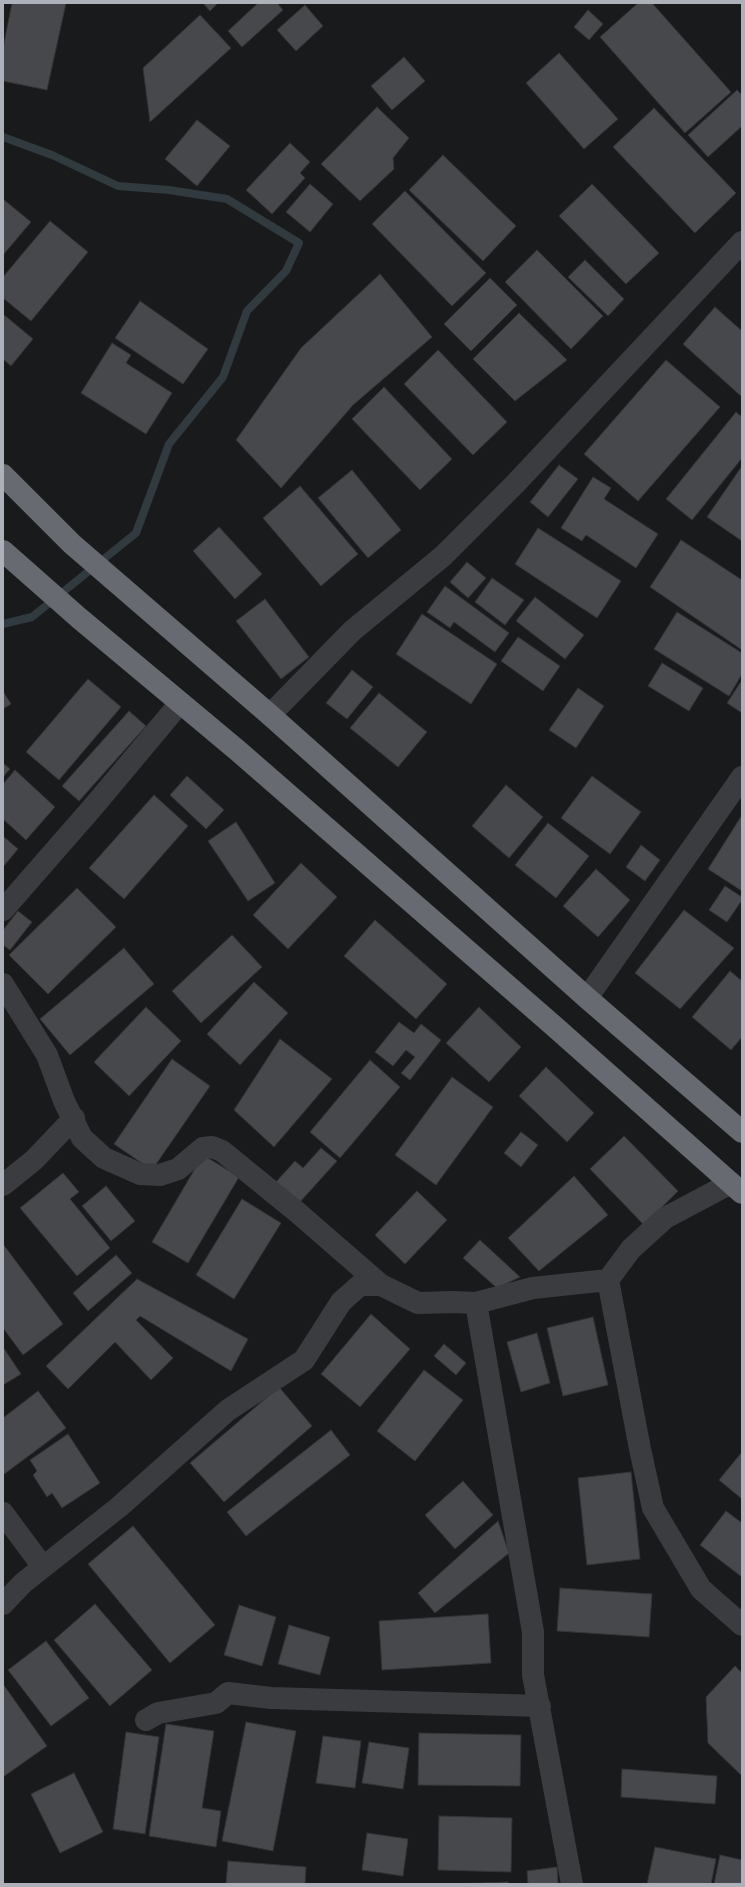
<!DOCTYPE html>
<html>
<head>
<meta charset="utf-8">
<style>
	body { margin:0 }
	#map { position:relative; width:745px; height:1887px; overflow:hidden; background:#191a1c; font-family:Roboto,sans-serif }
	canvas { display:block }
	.frame { position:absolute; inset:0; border:4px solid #adb2ba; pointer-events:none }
</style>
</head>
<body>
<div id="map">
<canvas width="745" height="1887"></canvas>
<div class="frame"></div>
</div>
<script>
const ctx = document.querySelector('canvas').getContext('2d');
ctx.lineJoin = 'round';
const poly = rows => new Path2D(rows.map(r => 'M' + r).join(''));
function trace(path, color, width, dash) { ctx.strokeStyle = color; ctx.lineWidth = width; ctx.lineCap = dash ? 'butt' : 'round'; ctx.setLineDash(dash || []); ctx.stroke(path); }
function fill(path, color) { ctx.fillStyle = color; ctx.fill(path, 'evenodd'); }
trace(poly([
	[3,137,52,155,118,186,169,190,227,199,299,243,286,271,247,311,223,377,169,444,136,533,32,617,3,624]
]), '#303a3f', 8);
const building = poly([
	[12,3,66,3,47,90,3,81,3,48,12,3],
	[203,3,218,3,210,11,203,3],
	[258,3,277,3,283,10,242,47,228,31,258,3],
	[638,3,652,3,731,92,685,133,600,37,638,3],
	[305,5,323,26,296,51,277,30,305,5],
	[588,10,603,24,589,40,574,27,588,10],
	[200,15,231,48,150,122,143,68,200,15],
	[559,53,618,119,584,149,526,83,559,53],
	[404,57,425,81,392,110,371,86,404,57],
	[737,90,742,95,742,126,708,157,688,135,737,90],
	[377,107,409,138,393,158,394,169,360,201,321,164,377,107],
	[654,108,736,193,695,233,613,147,654,108],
	[197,120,230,146,197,186,165,159,197,120],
	[290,143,310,162,300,173,305,178,272,214,246,190,290,143],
	[443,155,516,226,483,261,409,190,443,155],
	[310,184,333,204,310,232,286,212,310,184],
	[592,184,659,253,626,284,559,216,592,184],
	[405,191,486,273,452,306,372,224,405,191],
	[3,199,31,222,3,255,3,199],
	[50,221,88,252,31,321,3,298,3,277,50,221],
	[537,250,603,316,571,349,505,282,537,250],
	[585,260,624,299,608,316,568,277,585,260],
	[380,274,432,337,353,405,281,488,236,440,301,348,380,274],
	[490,278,517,305,471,351,444,324,490,278],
	[140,301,208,349,183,384,115,338,140,301],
	[715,307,742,331,742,397,683,344,715,307],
	[519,313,567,360,515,401,473,359,519,313],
	[3,314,33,339,11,366,3,359,3,314],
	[112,343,131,355,126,363,172,393,146,434,81,393,112,343],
	[438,350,507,422,473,455,404,384,438,350],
	[666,360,720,407,638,501,584,454,666,360],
	[384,387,452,459,420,490,352,419,384,387],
	[736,412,742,417,742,458,692,520,666,499,736,412],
	[559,465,578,479,548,517,530,502,559,465],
	[742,466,742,541,707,517,742,466],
	[352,470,401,530,368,558,318,498,352,470],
	[593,477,611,488,604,499,658,534,636,568,586,535,582,541,561,528,593,477],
	[300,486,358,554,321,586,263,518,300,486],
	[219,527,262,574,235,599,193,551,219,527],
	[538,528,621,581,597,618,515,564,538,528],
	[681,540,742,580,742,650,650,587,681,540],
	[467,562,486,578,468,598,450,582,467,562],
	[492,578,524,600,505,625,475,602,492,578],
	[445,586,509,633,495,652,454,622,450,628,427,612,445,586],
	[535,597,584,635,565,659,516,621,535,597],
	[265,599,309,657,281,679,236,621,265,599],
	[677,612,742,653,742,674,729,696,654,649,677,612],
	[422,614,497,664,471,704,396,654,422,614],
	[518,637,560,666,543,691,501,661,518,637],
	[662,663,703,688,689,711,648,686,662,663],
	[352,670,373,687,347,719,326,703,352,670],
	[88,679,121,707,59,780,26,752,88,679],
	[742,680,742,713,727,703,742,680],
	[578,688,604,706,576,748,549,730,578,688],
	[3,691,11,704,3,709,3,691],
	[379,693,427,732,398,767,350,728,379,693],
	[129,711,146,726,79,801,62,786,129,711],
	[3,763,10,769,3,777,3,763],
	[15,770,55,807,26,840,3,819,3,784,15,770],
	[187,776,224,810,206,829,170,795,187,776],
	[592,776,641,812,610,854,561,818,592,776],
	[506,785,543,817,509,858,472,826,506,785],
	[154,795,188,826,124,899,89,868,154,795],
	[742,815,742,891,708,869,742,815],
	[236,822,275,883,248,901,208,841,236,822],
	[548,823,589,856,556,898,515,865,548,823],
	[3,836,18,849,3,867,3,836],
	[641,845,660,860,645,881,626,867,641,845],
	[301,863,337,897,288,949,253,915,301,863],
	[596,869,630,900,598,937,563,906,596,869],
	[725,886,742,897,742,900,727,922,709,910,725,886],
	[77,888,116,927,48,994,9,955,77,888],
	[684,910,734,948,680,1009,635,973,684,910],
	[18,911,32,922,10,950,3,945,3,930,18,911],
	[375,920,447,984,416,1019,344,956,375,920],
	[232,935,262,967,201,1023,172,991,232,935],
	[124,948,154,984,70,1055,40,1019,124,948],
	[730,971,742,981,742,1037,731,1050,692,1017,730,971],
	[254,982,288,1013,240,1065,207,1034,254,982],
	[146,1007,181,1041,129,1096,94,1062,146,1007],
	[479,1007,521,1047,489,1082,446,1043,479,1007],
	[399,1022,414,1033,421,1024,441,1040,410,1080,401,1073,415,1057,406,1050,393,1066,375,1052,399,1022],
	[280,1039,332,1079,274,1147,234,1110,280,1039],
	[172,1059,210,1086,152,1170,114,1144,172,1059],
	[370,1060,400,1087,340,1158,310,1132,370,1060],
	[546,1067,594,1113,567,1142,519,1096,546,1067],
	[452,1077,493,1107,436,1185,395,1155,452,1077],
	[521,1132,538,1145,521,1167,504,1153,521,1132],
	[624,1136,678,1191,644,1225,590,1169,624,1136],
	[321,1148,337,1161,299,1203,276,1182,295,1161,303,1168,321,1148],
	[203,1155,239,1177,188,1263,152,1242,203,1155],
	[63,1173,79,1192,70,1199,110,1248,77,1276,20,1208,63,1173],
	[574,1176,608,1215,539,1271,508,1238,574,1176],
	[106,1186,135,1221,111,1241,82,1206,106,1186],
	[417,1191,447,1220,405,1264,375,1235,417,1191],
	[242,1199,281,1223,234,1299,196,1275,242,1199],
	[480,1240,520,1277,497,1288,463,1258,480,1240],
	[3,1244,63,1324,23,1355,3,1328,3,1244],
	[116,1255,132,1273,88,1311,73,1293,116,1255],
	[137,1279,248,1339,231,1371,140,1316,136,1320,173,1358,151,1380,115,1342,68,1389,46,1366,137,1279],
	[371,1314,410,1349,360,1407,321,1374,371,1314],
	[593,1317,608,1385,563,1396,547,1328,593,1317],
	[537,1333,550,1383,521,1392,507,1342,537,1333],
	[444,1344,466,1363,456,1375,434,1356,444,1344],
	[3,1347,21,1374,3,1385,3,1347],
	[424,1370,463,1400,415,1461,377,1431,424,1370],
	[279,1387,312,1426,224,1502,190,1463,279,1387],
	[38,1391,66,1428,3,1475,3,1418,38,1391],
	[331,1430,350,1455,246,1536,227,1512,331,1430],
	[68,1434,100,1483,62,1508,52,1493,47,1497,33,1475,37,1471,30,1460,68,1434],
	[742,1452,742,1499,719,1480,742,1452],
	[631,1472,640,1559,587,1565,578,1478,631,1472],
	[463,1481,493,1515,455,1549,425,1515,463,1481],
	[726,1511,742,1523,742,1577,700,1545,726,1511],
	[498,1521,509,1553,435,1613,418,1593,498,1521],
	[133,1526,215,1625,170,1663,88,1564,133,1526],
	[560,1588,652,1594,649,1637,557,1631,560,1588],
	[95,1604,152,1670,110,1706,54,1640,95,1604],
	[239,1605,276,1617,262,1666,224,1655,239,1605],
	[488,1614,491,1663,382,1670,379,1621,488,1614],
	[289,1625,330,1637,320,1675,278,1664,289,1625],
	[46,1641,89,1698,51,1726,8,1670,46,1641],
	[735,1666,742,1673,742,1776,708,1743,706,1697,735,1666],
	[3,1684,47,1746,3,1777,3,1684],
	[246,1722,296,1731,273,1851,222,1841,246,1722],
	[166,1724,214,1731,202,1808,221,1811,216,1847,149,1836,166,1724],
	[126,1732,159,1737,145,1834,113,1829,126,1732],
	[419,1733,521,1735,520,1786,418,1785,419,1733],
	[323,1736,361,1741,355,1788,316,1783,323,1736],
	[369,1742,409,1748,403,1789,362,1783,369,1742],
	[622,1769,717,1776,715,1804,621,1797,622,1769],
	[74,1773,103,1832,60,1853,31,1794,74,1773],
	[439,1816,512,1818,511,1872,438,1870,439,1816],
	[367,1833,408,1839,403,1876,362,1870,367,1833],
	[655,1847,716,1859,711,1884,647,1884,655,1847],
	[720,1855,742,1860,742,1884,714,1884,720,1855],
	[228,1861,306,1867,305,1884,226,1884,228,1861],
	[557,1867,558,1884,528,1884,527,1871,557,1867],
	[508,1882,508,1884,453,1884,508,1882]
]);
fill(building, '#47484b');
trace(building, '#343437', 1);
trace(poly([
	[270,715,352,631,443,556,516,483,742,242],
	[3,910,93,807,180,703],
	[3,984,47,1055,64,1101,82,1138,104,1158,140,1174,160,1175,178,1169,203,1148,212,1147,222,1151,297,1212,381,1285],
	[587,998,742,777],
	[731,1183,665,1218,631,1249,608,1280,640,1449,653,1508,701,1589,742,1625],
	[3,1185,34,1160,74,1118],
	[476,1303,533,1632,533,1675,572,1884],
	[3,1513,43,1567],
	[3,1604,23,1583,119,1507,228,1410,304,1360,341,1302,360,1285,381,1285,418,1303,452,1302,476,1303,533,1288,608,1280],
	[146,1720,158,1713,216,1703,228,1693,271,1698,540,1706]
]), '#3b3c40', 22);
trace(poly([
	[3,475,72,544,270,715,587,998,742,1132],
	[3,551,79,618,237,750,555,1027,742,1193]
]), '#676a71', 22);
</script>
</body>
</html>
